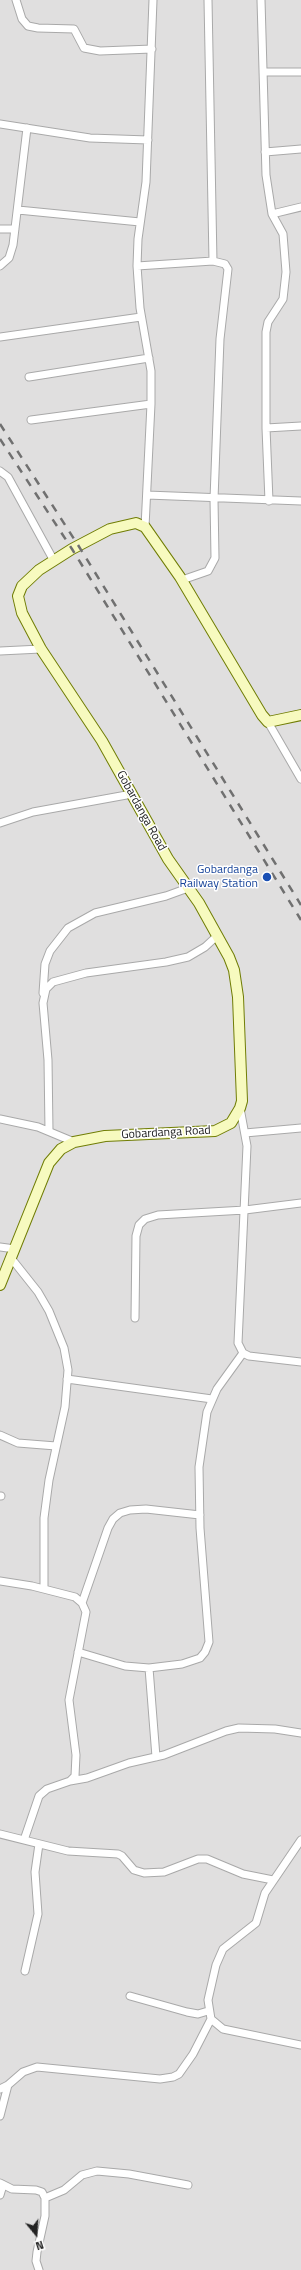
<!DOCTYPE html>
<html>
<head>
<meta charset="utf-8">
<style>
	body { margin:0 }
	#map { position:relative; width:301px; height:2270px; overflow:hidden; background:#f2efe9; font-family:"Titillium Web",sans-serif }
	canvas { display:block }
	.north { position:absolute; left:16px; top:2214px; width:40px; height:40px; -webkit-text-stroke:3px #fff; paint-order:stroke; rotate:162deg; font-size:11px; font-weight:700; line-height:16px; text-align:center; color:#222 }
	.north::after { content:''; display:block; margin:auto; width:14px; height:18px; background:#222; clip-path:polygon(50% 0,100% 100%,50% 72%,0 100%) }
</style>
</head>
<body>
<div id="map">
<canvas width="301" height="2270"></canvas>
<div class="north">N</div>
</div>
<script>
const ctx = document.querySelector('canvas').getContext('2d');
ctx.lineJoin = 'round';
function fill(path, color) { ctx.fillStyle = color; ctx.fill(path, 'evenodd'); }
const poly = rows => new Path2D(rows.map(r => 'M' + r).join(''));
function trace(path, color, width, dash) { ctx.strokeStyle = color; ctx.lineWidth = width; ctx.lineCap = dash ? 'butt' : 'round'; ctx.setLineDash(dash || []); ctx.stroke(path); }
function drawText(font, color, halo, rows, align = 'center') {
  ctx.font = font + ' "Titillium Web",sans-serif'; ctx.lineWidth = 3; ctx.setLineDash([]); ctx.textBaseline = 'middle'; ctx.strokeStyle = halo; ctx.fillStyle = color; for (const [text, x, y, turn = 0] of rows) {
    ctx.save(); ctx.translate(x, y); ctx.rotate((+turn || 0) * Math.PI / 180); ctx.textAlign = isNaN(turn) ? turn : align; if (halo) ctx.strokeText(text, 0, 0); ctx.fillText(text, 0, 0); ctx.restore();
  }
}
fill(poly([
	[0,0,301,0,301,2270,0,2270]
]), '#e0dfdf');
const minor = poly([
	[16,0,22,19,28,26,38,28,74,29,84,48,100,51,152,49],
	[208,0,213,261],
	[261,0,266,175,272,214,283,234,286,272,283,299,268,322,266,332,266,428,269,501],
	[263,72,301,72],
	[0,124,90,138,148,140],
	[265,152,301,149],
	[18,210,140,222],
	[272,214,301,207],
	[0,229,15,229],
	[0,266,9,258,13,245,27,128],
	[137,266,213,261,225,264,228,269,220,339,214,499,215,558,208,571,182,580],
	[0,337,141,317],
	[29,377,149,358],
	[31,420,151,404],
	[266,428,301,426],
	[0,471,8,477,54,561],
	[147,495,301,501],
	[145,527,151,404,151,371,140,308,137,266,138,239,146,182,153,0],
	[0,651,41,649],
	[268,722,301,779],
	[0,823,33,812,132,794],
	[43,993,45,964,50,951,68,928,95,913,166,896,188,888],
	[240,1108,247,1146,238,1343,243,1353,249,1356,301,1362],
	[0,1119,38,1127,74,1142],
	[49,1131,48,1060,43,1003,46,989,53,982,86,973,166,962,188,957,205,947,218,935],
	[245,1133,301,1128],
	[0,1247,15,1249],
	[11,1258,38,1292,49,1311,64,1348,68,1370,65,1407,49,1480,44,1518,44,1588],
	[135,1318,136,1236,139,1225,145,1219,158,1215,245,1210,301,1203],
	[67,1379,212,1399],
	[0,1435,18,1443,56,1446],
	[0,1496,1,1496],
	[0,1581,32,1586,75,1597,82,1603,86,1612,69,1700,76,1755,75,1776,70,1781,47,1789,39,1796,24,1840],
	[82,1603,108,1528,113,1519,120,1513,130,1510,146,1509,200,1515],
	[78,1652,125,1666,149,1668,182,1664,200,1658,205,1652,209,1642,200,1528,199,1467,207,1412,217,1389,243,1353],
	[149,1668,156,1757],
	[70,1781,87,1778,129,1763,164,1755,226,1731,239,1728,275,1729,301,1733],
	[0,1834,68,1851,118,1854,122,1856,134,1870,144,1873,164,1872,198,1859,207,1859,243,1874,273,1880],
	[301,1840,265,1893,256,1923,223,1949,216,1965,208,2000,211,2019,223,2029,301,2045],
	[25,1971,38,1914,35,1872,39,1844],
	[130,1996,187,2012,198,2014,208,2011],
	[0,2089,8,2085,23,2072,37,2067,160,2079,173,2077,179,2074,193,2054,211,2019],
	[0,2116,8,2085],
	[0,2183,12,2189,36,2190,42,2192,45,2198,45,2216,37,2252,36,2261,39,2270],
	[0,2195,3,2185],
	[45,2198,64,2190,82,2175,97,2171,129,2174,188,2185]
]);
const secondary = poly([
	[0,1285,49,1163,61,1149,74,1142,105,1136,215,1131,231,1123,240,1108,242,1101,238,997,234,970,229,957,199,903,168,859,102,741,41,649,22,613,18,596,22,586,39,570,72,549,110,529,136,523,145,527,180,577,262,715,268,722,301,715]
]);
trace(minor, '#a9a9a9', 9);
trace(secondary, '#707d05', 12);
trace(minor, '#fff', 7);
trace(secondary, '#f7fabf', 10);
trace(poly([
	[0,424,78,545,301,905],
	[0,439,72,549,301,920]
]), '#707070', 2.5, [8, 8]);
for (const [x, y, r, color] of [
	[267,877,5,"#1a4fb4"]
]) { const dot = new Path2D(); dot.arc(x, y, r, 0, 2 * Math.PI); ctx.fillStyle = color; ctx.fill(dot); trace(dot, '#fff', 1.5); }
drawText('12px', '#222', '#fff', [
	["Gobardanga Road",141,811,61],
	["Gobardanga Road",166,1133,-3]
]);
drawText('12px', '#164399', '#fff', [
	["Gobardanga",258,870],
	["Railway Station",258,884]
], 'right');
</script>
</body>
</html>
